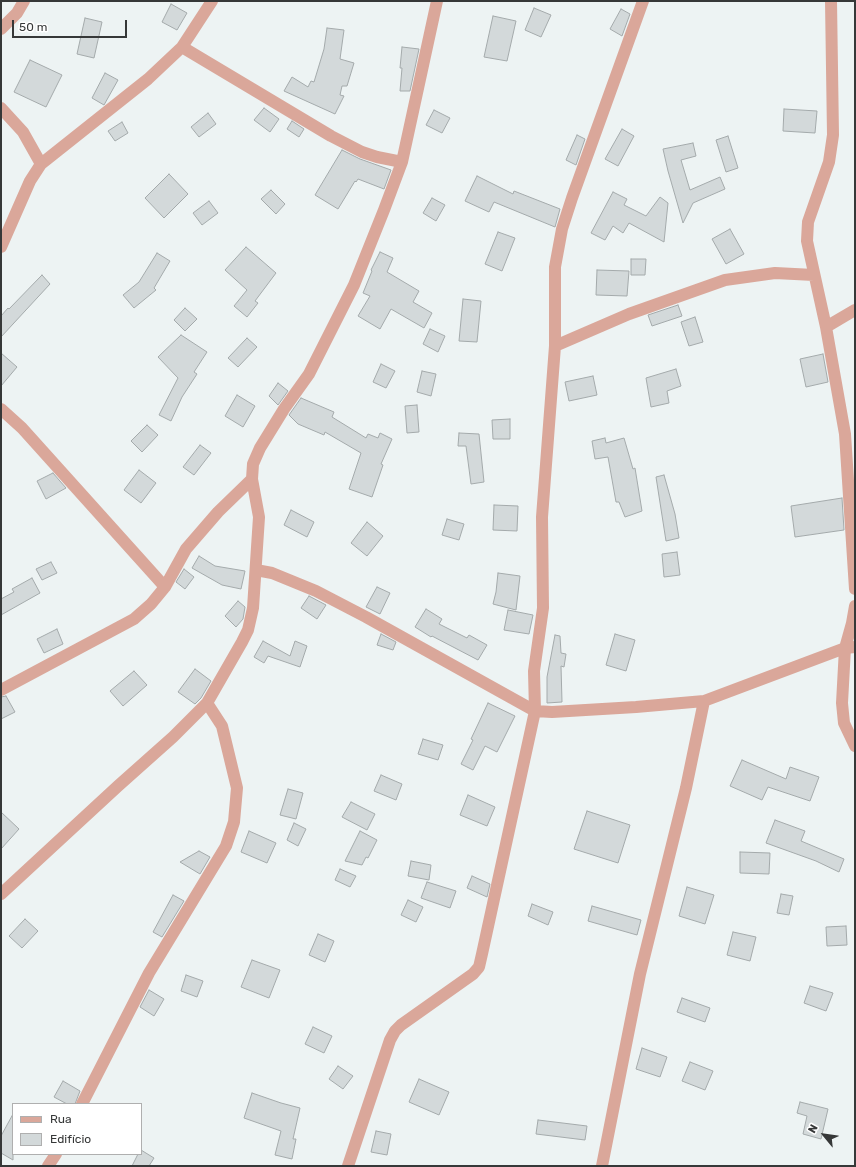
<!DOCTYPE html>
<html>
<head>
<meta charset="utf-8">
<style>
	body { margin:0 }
	#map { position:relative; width:856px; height:1167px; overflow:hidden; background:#edf3f3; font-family:Rubik,sans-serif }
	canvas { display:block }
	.frame { position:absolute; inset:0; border:2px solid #363838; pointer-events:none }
	.legend { position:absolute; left:12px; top:1103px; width:130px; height:52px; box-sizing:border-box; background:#fff; border:1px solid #afafaf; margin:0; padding:5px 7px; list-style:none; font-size:12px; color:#363838 }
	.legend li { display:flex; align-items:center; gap:8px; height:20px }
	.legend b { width:20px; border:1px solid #afafaf }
	.north { position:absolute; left:804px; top:1115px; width:40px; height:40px; -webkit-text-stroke:3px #fff; paint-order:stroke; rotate:299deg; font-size:11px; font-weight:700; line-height:16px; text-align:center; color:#363838 }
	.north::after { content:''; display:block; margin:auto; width:14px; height:18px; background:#363838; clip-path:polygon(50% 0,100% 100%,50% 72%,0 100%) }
	.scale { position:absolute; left:12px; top:20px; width:115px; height:18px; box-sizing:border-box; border:2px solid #363838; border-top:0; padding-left:5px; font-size:12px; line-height:14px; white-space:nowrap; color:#363838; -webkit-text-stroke:3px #fff; paint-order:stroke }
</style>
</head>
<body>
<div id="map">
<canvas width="856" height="1167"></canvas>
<div class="frame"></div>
<ul class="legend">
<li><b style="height:5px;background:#daa79a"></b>Rua</li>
<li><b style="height:11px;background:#d3d9da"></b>Edifício</li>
</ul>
<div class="north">N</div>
<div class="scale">50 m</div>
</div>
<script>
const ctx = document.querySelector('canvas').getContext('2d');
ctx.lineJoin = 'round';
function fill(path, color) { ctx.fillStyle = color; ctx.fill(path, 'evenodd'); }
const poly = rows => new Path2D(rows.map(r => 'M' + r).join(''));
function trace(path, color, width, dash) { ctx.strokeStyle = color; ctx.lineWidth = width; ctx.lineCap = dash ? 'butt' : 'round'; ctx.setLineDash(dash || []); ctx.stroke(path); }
const building = poly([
	[171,4,187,13,177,30,162,22,171,4],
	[534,8,551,15,541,37,525,30,534,8],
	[621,9,630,14,622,36,610,29,621,9],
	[493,16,516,21,507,61,484,57,493,16],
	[85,18,102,22,94,58,77,54,85,18],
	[327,28,344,30,340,59,354,63,347,86,342,86,340,95,344,96,335,114,284,91,292,77,308,87,311,81,314,82,324,49,327,28],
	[402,47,419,49,410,91,400,91,402,68,400,68,402,47],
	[30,60,62,75,46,107,14,92,30,60],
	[105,73,118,80,104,105,92,98,105,73],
	[264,108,279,119,270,132,254,120,264,108],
	[784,109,817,111,815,133,783,131,784,109],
	[434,110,450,118,442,133,426,125,434,110],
	[208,113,216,124,199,137,191,127,208,113],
	[292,121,304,129,299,137,287,129,292,121],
	[122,122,128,133,115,141,108,131,122,122],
	[622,129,634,136,618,166,605,159,622,129],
	[577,135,585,139,576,165,566,160,577,135],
	[728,136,738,168,726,172,716,140,728,136],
	[693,143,696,156,681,160,690,190,720,177,725,189,693,203,683,223,668,171,663,149,693,143],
	[342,150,360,159,391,170,384,189,358,179,356,182,355,181,338,209,315,195,342,150],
	[169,174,188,194,164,218,145,198,169,174],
	[477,176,513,194,514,191,560,209,555,227,494,202,489,212,465,201,477,176],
	[271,190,285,204,276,214,261,199,271,190],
	[613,192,627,199,624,205,646,216,660,197,668,203,664,242,629,223,623,233,613,226,605,240,591,233,613,192],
	[432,198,445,205,436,221,423,213,432,198],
	[209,201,218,213,202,225,193,213,209,201],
	[730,229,744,254,726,264,712,239,730,229],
	[498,232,515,238,502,271,485,264,498,232],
	[246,247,276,273,255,301,258,303,247,317,234,306,247,290,225,270,246,247],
	[380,252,393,258,387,272,419,291,413,302,432,313,424,328,391,309,380,329,358,316,370,296,363,293,372,271,371,270,380,252],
	[157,253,170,261,154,288,156,290,134,308,123,295,139,282,157,253],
	[631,259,646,259,645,275,631,275,631,259],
	[597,270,629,271,627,296,596,295,597,270],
	[42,275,50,284,1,337,1,316,8,308,9,309,42,275],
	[463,299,481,301,477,342,459,341,463,299],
	[678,305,682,316,652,326,648,315,678,305],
	[185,308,197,319,185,331,174,320,185,308],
	[695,317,703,342,689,346,681,322,695,317],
	[430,329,445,336,438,352,423,344,430,329],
	[181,335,207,352,194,372,197,374,182,397,171,421,159,415,178,378,158,357,181,335],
	[247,338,257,347,238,367,228,358,247,338],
	[1,353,17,367,1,386,1,353],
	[823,354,828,382,806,387,800,359,823,354],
	[381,364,395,371,386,388,373,382,381,364],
	[676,369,681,386,667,391,669,403,651,407,646,378,676,369],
	[422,371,436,374,431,396,417,392,422,371],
	[593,376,597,395,569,401,565,382,593,376],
	[278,383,288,391,278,405,269,396,278,383],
	[237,395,255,406,243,427,225,416,237,395],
	[301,398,334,412,332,417,366,438,368,434,378,438,380,433,392,439,381,464,383,465,372,497,349,489,361,453,325,432,324,435,298,424,289,415,301,398],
	[417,405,419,432,407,433,405,406,417,405],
	[510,419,510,439,493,439,492,420,510,419],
	[147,425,158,435,142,452,131,441,147,425],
	[459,433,479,434,484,482,471,484,466,446,458,446,459,433],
	[605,438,606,443,624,438,633,469,635,468,642,511,625,517,619,502,616,502,608,457,595,459,592,441,605,438],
	[200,445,211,453,194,475,183,467,200,445],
	[139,470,156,483,141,503,124,490,139,470],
	[53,473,66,488,46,499,37,481,53,473],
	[664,475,675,514,679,538,666,541,656,477,664,475],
	[842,498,844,530,795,537,791,506,842,498],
	[494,505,518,506,517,531,493,530,494,505],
	[291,510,314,522,307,537,284,525,291,510],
	[447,519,464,524,459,540,442,535,447,519],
	[367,522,383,536,367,556,351,543,367,522],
	[677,552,680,575,664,577,662,554,677,552],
	[199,556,215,566,245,571,241,589,222,585,192,568,199,556],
	[51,562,57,573,42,580,36,569,51,562],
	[184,569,194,577,185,589,176,582,184,569],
	[498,573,520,576,516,610,493,604,496,592,498,573],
	[32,578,40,593,1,615,1,599,14,592,12,589,32,578],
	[377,587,390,593,380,614,366,607,377,587],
	[309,596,326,605,317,619,301,608,309,596],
	[238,601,245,607,243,619,236,627,225,616,238,601],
	[426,609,442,619,439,624,467,638,469,635,487,645,478,660,432,636,431,637,415,627,426,609],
	[508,610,533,615,529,634,504,630,508,610],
	[57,629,63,644,44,653,37,639,57,629],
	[381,634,396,642,393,650,377,645,381,634],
	[615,634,635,640,626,671,606,665,615,634],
	[555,635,560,636,561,653,566,654,564,667,561,666,562,702,547,703,547,677,555,635],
	[263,641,290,656,295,641,307,646,300,667,268,656,264,663,254,657,263,641],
	[195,669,211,681,201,698,195,704,178,692,195,669],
	[134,671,147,685,123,706,110,691,134,671],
	[6,696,15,712,1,719,1,697,6,696],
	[488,703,515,716,497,752,485,746,473,770,461,764,473,740,471,739,488,703],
	[423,739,443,745,438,760,418,754,423,739],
	[742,760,786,779,790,767,819,777,810,801,768,787,762,800,730,786,742,760],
	[381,775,402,784,396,800,374,791,381,775],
	[288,789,303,793,296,819,280,815,288,789],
	[468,795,495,807,487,826,460,815,468,795],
	[351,802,375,814,367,830,342,817,351,802],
	[587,811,630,825,618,863,574,849,587,811],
	[1,812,19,829,1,849,1,812],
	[775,820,805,831,801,841,844,859,839,872,816,861,766,843,775,820],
	[294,823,306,829,298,846,287,840,294,823],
	[249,831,276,843,267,863,241,852,249,831],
	[360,831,377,840,368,858,366,857,362,865,345,861,360,831],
	[199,851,210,857,200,874,180,862,199,851],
	[740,852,770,853,769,874,740,873,740,852],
	[411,861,431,865,429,880,408,876,411,861],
	[340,869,356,876,350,887,335,880,340,869],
	[472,876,490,884,487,897,467,888,472,876],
	[427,882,456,891,450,908,421,898,427,882],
	[687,887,714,895,705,924,679,916,687,887],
	[781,894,793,896,789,915,777,913,781,894],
	[173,895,184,901,162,937,153,932,173,895],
	[408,900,423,907,416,922,401,915,408,900],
	[532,904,553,912,548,925,528,916,532,904],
	[592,906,641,920,637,935,588,921,592,906],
	[25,919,38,931,22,948,9,936,25,919],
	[846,926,847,945,827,946,826,927,846,926],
	[733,932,756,937,750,961,727,955,733,932],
	[318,934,334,941,325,962,309,955,318,934],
	[252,960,280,970,269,998,241,987,252,960],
	[186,975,203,981,197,997,181,991,186,975],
	[810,986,833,993,826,1011,804,1003,810,986],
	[149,990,164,999,154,1016,140,1007,149,990],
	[682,998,710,1008,705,1022,677,1012,682,998],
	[313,1027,332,1036,324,1053,305,1044,313,1027],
	[642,1048,667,1057,660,1077,636,1069,642,1048],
	[690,1062,713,1071,705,1090,682,1081,690,1062],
	[338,1066,353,1076,343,1089,329,1079,338,1066],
	[419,1079,449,1092,439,1115,409,1102,419,1079],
	[63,1081,80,1091,75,1104,67,1104,54,1097,63,1081],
	[252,1093,281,1103,300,1108,293,1139,296,1139,292,1159,275,1155,281,1131,244,1118,252,1093],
	[800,1102,828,1109,821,1139,803,1134,807,1116,797,1113,800,1102],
	[13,1114,13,1160,1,1153,1,1136,13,1114],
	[538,1120,587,1126,585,1140,536,1134,538,1120],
	[376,1131,391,1134,387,1155,371,1152,376,1131],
	[141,1150,154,1158,149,1166,132,1166,138,1154,141,1154,141,1150]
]);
fill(building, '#d3d9da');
trace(building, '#a4aaab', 1);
trace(poly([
	[831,1,833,135,829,162,808,222,807,241,826,327,845,434,855,589],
	[1,29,17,13,24,1],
	[182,47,331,136,362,152,377,157,402,162],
	[1,108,23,132,41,164],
	[1,247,30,181,41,164,148,79,182,47,212,1],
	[826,327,855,310],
	[555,346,629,314,725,280,775,273,814,275],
	[1,409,22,428,165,587],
	[256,570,272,573,316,591,366,617,535,711,552,712,636,707,704,701,845,648,855,647],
	[855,606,852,623,845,648,842,703,844,723,855,746],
	[1,690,134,619,151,604,165,587,186,549,218,512,252,479],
	[1,894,118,786,173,737,207,703,242,642,248,630,253,608,259,517,252,479,253,464,260,448,284,409,309,374,354,285,384,210,402,162,437,1],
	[82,1104,149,973,226,846,234,822,237,788,222,726,207,703],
	[48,1166,56,1154],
	[348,1166,390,1040,395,1031,401,1025,473,974,479,967,482,954,535,711,534,671,543,608,542,517,555,346,555,267,562,229,572,198,643,1],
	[602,1166,640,974,686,788,704,701]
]), '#daa79a', 12);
</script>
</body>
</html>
